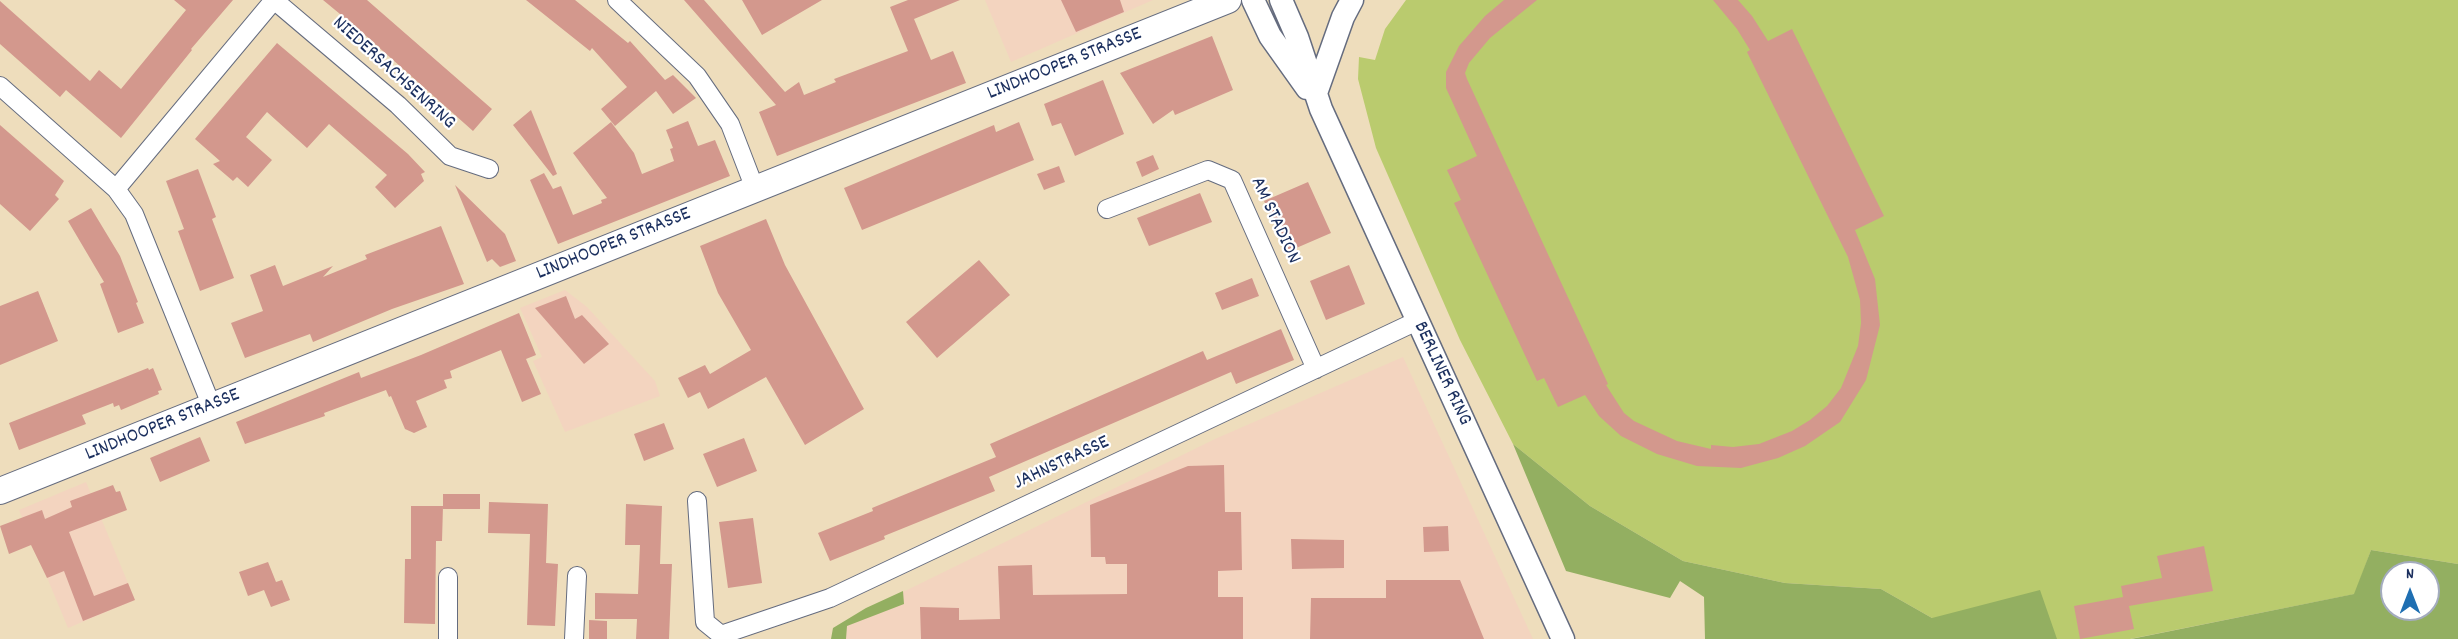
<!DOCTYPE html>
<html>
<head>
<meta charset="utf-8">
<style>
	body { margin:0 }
	#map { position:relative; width:2458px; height:639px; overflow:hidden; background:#eeddbc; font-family:Dekko,sans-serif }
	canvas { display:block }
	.north { position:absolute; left:2380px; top:561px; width:60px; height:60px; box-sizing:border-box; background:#fff; border:2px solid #a4acbf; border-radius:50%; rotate:0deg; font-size:16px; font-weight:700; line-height:24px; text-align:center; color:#1b2f5e }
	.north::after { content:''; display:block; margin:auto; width:21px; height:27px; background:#1f6fb2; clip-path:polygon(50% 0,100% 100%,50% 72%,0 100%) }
</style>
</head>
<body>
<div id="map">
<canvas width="2458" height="639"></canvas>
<div class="north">N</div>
</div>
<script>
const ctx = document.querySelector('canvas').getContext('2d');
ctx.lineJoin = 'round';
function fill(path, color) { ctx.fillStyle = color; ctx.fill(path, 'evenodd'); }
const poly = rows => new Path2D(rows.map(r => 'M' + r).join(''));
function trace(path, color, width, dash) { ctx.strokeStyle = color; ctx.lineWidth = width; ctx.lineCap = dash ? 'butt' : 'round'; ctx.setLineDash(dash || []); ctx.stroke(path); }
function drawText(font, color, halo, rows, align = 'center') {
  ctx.font = font + ' Dekko,sans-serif'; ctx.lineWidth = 4.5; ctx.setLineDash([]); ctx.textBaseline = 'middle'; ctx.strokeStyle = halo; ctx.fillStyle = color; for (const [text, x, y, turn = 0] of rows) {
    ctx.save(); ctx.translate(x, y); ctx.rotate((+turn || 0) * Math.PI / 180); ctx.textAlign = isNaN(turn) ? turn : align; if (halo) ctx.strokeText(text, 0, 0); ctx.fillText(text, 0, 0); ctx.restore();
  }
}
fill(poly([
	[985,0,1153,0,1011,62],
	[565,290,587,307,655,381,660,396,565,432,533,361,542,357,520,308],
	[1403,357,1533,639,843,639,848,619,1215,439],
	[86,482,135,600,68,628,19,510]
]), '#f3d4bf');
fill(poly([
	[1406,0,2458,0,2458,564,2371,550,2355,594,2130,639,2056,639,1932,618,1881,589,1785,583,1683,561,1590,506,1513,444,1460,340,1376,148,1358,79,1359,57,1375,60,1385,29]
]), '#bacb6e');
fill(poly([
	[1513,444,1590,506,1683,561,1785,583,1881,589,1932,618,2040,590,2057,639,1705,639,1704,597,1680,581,1670,598,1566,571],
	[2371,550,2458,564,2458,639,2131,639,2354,594],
	[2392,573,2428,573,2428,609,2392,609],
	[903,591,904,604,847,626,846,639,831,639,833,628,866,608]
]), '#93af61');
fill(poly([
	[174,0,233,0,191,49,192,50,121,138,66,90,60,97,0,44,0,1,90,81,99,70,121,89,186,10],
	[323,0,367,0,492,109,473,131,357,28],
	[526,0,575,0,628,43,630,41,665,80,673,75,696,98,673,114,656,91,615,126,601,109,627,87,592,48,590,51],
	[684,0,704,0,785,92,799,82,804,95,836,82,834,79,908,51,890,7,908,0,960,0,914,19,931,60,953,51,966,83,777,156,759,112,776,105],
	[742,0,822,0,762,35],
	[1061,0,1120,0,1124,12,1076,32],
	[1504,0,1537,0,1490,38,1469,63,1465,73,1467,79,1608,384,1606,385,1624,413,1634,421,1677,441,1711,449,1711,445,1733,447,1759,444,1792,431,1810,420,1827,406,1841,388,1858,346,1861,323,1860,300,1848,257,1747,52,1750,50,1737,29,1713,0,1738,0,1752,16,1768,41,1792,29,1884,216,1855,230,1875,279,1880,325,1866,380,1840,422,1805,446,1778,458,1741,468,1697,466,1657,454,1621,436,1599,416,1585,395,1558,407,1544,378,1537,381,1454,203,1461,200,1447,170,1477,156,1446,88,1446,72,1459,46,1485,16],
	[1212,36,1233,90,1175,115,1173,110,1153,124,1120,73],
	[277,43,408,154,425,172,421,174,424,181,395,208,375,187,387,175,329,124,307,148,267,112,246,137,272,160,248,187,237,177,233,181,213,164,220,161,195,139],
	[1103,80,1124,134,1075,156,1061,123,1052,126,1044,104],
	[531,110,557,174,553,176,513,125],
	[688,121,698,146,715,140,730,176,558,244,530,180,544,173,553,189,561,186,573,215,602,203,601,200,607,198,573,153,611,122,634,153,642,174,674,161,670,149,673,148,666,130],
	[1019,122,1034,160,862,230,844,188,994,125,996,132],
	[0,125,64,181,55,195,59,199,30,231,0,204],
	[1153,155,1159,169,1142,177,1136,162],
	[1059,166,1065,182,1044,190,1037,174],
	[198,169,216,217,212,219,234,278,200,291,178,231,184,229,166,181],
	[1308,182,1331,233,1287,252,1264,201],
	[455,185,505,234,516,261,500,267,492,259,487,262],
	[1200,193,1212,222,1149,246,1137,218],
	[91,208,120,256,138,302,136,303,144,323,118,333,100,284,104,282,68,221],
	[766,219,785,265,864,409,805,445,766,377,708,409,700,392,688,398,678,378,705,365,710,374,751,350,718,293,700,246],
	[441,226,464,284,392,309,313,342,310,334,245,358,231,323,263,311,250,275,275,265,283,286,333,266,323,277,367,259,365,255],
	[979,260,1010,295,937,358,906,322],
	[1349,265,1365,304,1326,320,1310,281],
	[1252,278,1259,296,1222,310,1215,293],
	[38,291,58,341,0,365,0,306],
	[566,296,575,319,582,315,609,344,584,364,535,308],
	[519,313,536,355,526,359,541,394,522,402,501,350,450,371,452,378,444,380,447,388,416,401,427,427,414,433,405,429,391,396,389,397,386,390,324,413,325,416,245,444,236,422,359,372,361,378,421,355],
	[1281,329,1294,360,1236,384,1231,372,989,477,995,491,884,536,885,539,830,561,818,533,873,511,872,508,996,457,990,444,1203,351,1207,360],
	[148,368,149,370,153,368,162,390,158,391,159,394,121,410,119,405,114,407,113,403,82,415,86,424,19,450,9,423],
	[664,423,674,449,644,461,634,434],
	[200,437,210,461,160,482,150,458],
	[744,438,757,471,717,487,703,454],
	[1224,465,1225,512,1241,512,1242,570,1218,571,1218,597,1243,597,1243,639,921,639,920,607,959,608,959,620,1000,619,998,566,1032,565,1033,595,1127,594,1127,564,1106,564,1105,557,1091,557,1090,505,1188,466],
	[113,485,116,492,120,491,127,510,69,532,94,596,128,583,135,600,83,621,64,571,47,578,31,545,9,554,0,526,42,510,45,519,72,507,70,501],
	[443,494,480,494,480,509,443,509],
	[489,502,548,504,546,563,558,564,555,626,527,625,530,534,488,533],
	[626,504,662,506,660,564,672,564,669,639,636,639,637,619,595,619,595,593,638,594,640,545,625,545],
	[411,506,443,506,442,541,436,541,435,624,404,623,405,559,411,559],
	[753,518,762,583,728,588,719,522],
	[1448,526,1449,551,1424,552,1423,527],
	[1291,539,1344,540,1344,568,1292,569],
	[2204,546,2213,591,2129,606,2134,629,2080,639,2074,606,2123,597,2121,586,2162,578,2157,556],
	[268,562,276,582,282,580,290,600,271,607,264,590,248,596,239,572],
	[1386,580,1460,580,1484,639,1310,639,1311,598,1386,598],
	[589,620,607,621,607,639,589,639]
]), '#d3988d');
const minor = poly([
	[274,0,398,105,450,156,489,169],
	[617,0,697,76,730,124,755,189],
	[0,86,116,189,134,214,212,407],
	[116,189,274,0],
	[1107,209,1208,170,1232,180,1316,369],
	[697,501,705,622,721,635,721,639],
	[721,635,830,598,1417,321],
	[448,639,448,577],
	[574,639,577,576]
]);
const tertiary = poly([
	[1253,0,1270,36,1307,88],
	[1281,0,1297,37,1321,109,1563,639],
	[1316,93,1343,17,1352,0]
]);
const secondary = poly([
	[0,491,1228,0]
]);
trace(minor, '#656c7f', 20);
trace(tertiary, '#656c7f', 25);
trace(secondary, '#656c7f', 28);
trace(minor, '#fff', 18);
trace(tertiary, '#fff', 22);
trace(secondary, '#fff', 26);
drawText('20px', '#1b2f5e', '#fff', [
	["LINDHOOPER STRASSE",1065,65,-22],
	["NIEDERSACHSENRING",393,74,42],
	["AM STADION",1274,221,65],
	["LINDHOOPER STRASSE",614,245,-22],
	["BERLINER RING",1441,374,65],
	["LINDHOOPER STRASSE",163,426,-22],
	["JAHNSTRASSE",1062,464,-25]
]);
</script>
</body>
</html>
